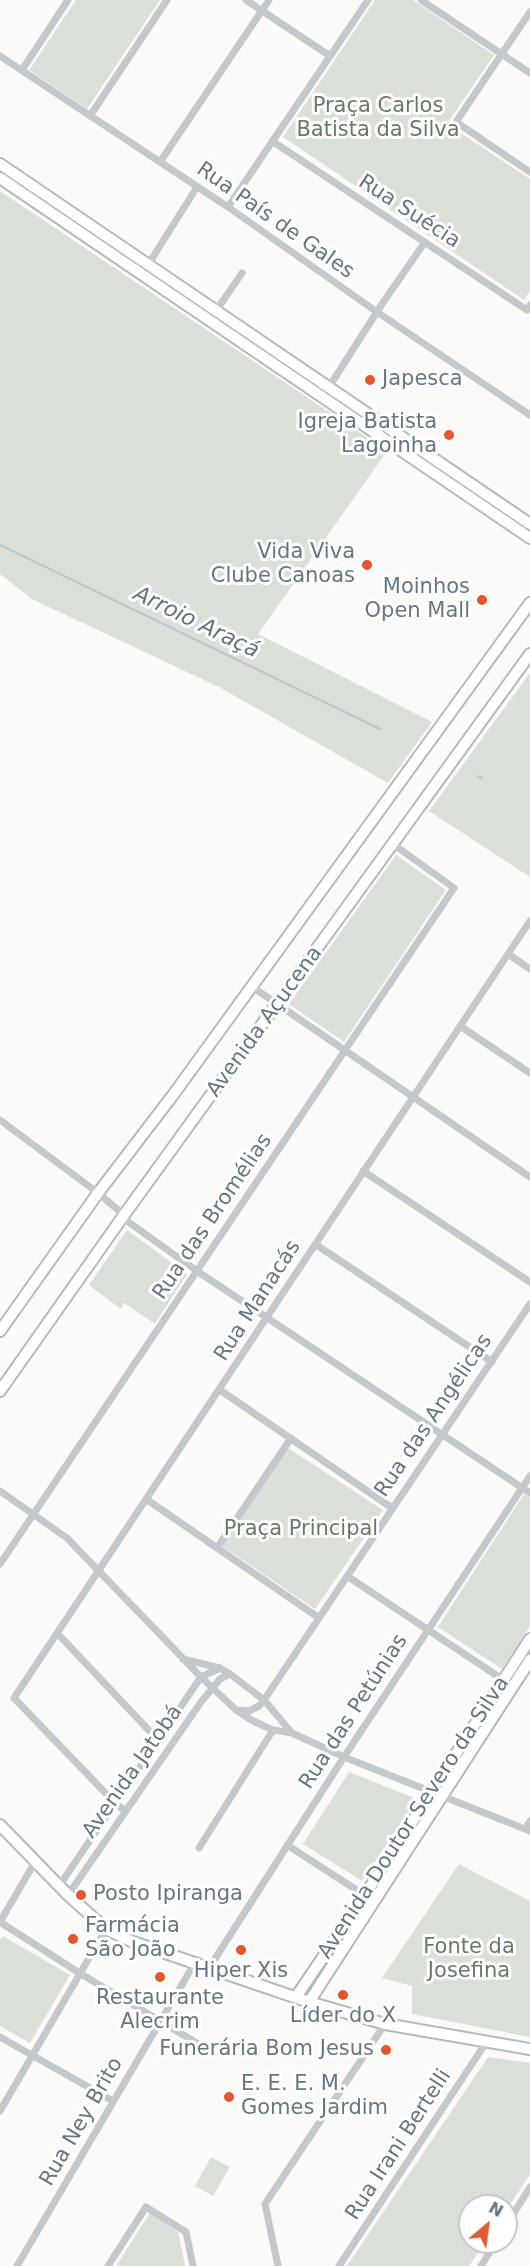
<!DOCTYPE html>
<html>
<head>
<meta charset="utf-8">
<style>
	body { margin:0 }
	#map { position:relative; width:530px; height:2266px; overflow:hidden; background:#fafaf8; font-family:"DejaVu Sans",sans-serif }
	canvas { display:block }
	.north { position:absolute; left:458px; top:2194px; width:60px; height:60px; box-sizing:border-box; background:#fff; border:2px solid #c1c8cd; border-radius:50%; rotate:29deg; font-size:16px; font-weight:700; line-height:24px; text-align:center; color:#657683 }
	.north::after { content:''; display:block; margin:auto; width:21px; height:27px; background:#e4572e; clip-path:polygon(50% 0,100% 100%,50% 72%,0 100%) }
</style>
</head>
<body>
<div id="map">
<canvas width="530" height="2266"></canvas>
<div class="north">N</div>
</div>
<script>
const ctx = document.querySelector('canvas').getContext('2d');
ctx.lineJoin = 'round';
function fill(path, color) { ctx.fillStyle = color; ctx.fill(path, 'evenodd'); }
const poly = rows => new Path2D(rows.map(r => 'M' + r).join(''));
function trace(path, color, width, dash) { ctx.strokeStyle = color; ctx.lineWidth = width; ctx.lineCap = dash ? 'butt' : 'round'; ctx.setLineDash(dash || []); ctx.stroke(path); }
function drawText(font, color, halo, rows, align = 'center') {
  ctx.font = font + ' "DejaVu Sans",sans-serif'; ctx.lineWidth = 6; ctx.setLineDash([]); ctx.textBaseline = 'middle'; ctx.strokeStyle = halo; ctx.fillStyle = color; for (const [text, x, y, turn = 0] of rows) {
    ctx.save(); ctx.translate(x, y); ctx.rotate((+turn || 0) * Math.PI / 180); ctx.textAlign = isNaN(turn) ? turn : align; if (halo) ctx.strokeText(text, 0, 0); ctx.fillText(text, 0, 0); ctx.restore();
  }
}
fill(poly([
	[76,0,160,0,87,109,29,70],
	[375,0,413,0,494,55,447,124,530,179,530,291,524,300,283,137],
	[0,191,387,451,258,634,432,722,388,783,219,687,32,599,0,574],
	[530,673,530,877,429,811],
	[396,855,446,890,344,1042,289,1004],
	[127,1230,187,1274,155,1324,124,1303,121,1309,89,1285],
	[288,1448,383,1510,315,1609,222,1546],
	[524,1494,530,1498,530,1626,502,1669,438,1627],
	[349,1772,417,1799,362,1881,303,1844],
	[459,1864,530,1901,530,2037,412,2014,412,1986,382,1978],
	[3,1936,70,1975,30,2043,0,2026,0,1940],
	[488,2057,530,2063,530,2174,506,2211,506,2206,470,2206,470,2242,485,2242,469,2266,347,2266],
	[211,2157,230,2167,213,2196,195,2186],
	[150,2213,178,2232,185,2266,116,2266]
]), '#dadfd7');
trace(poly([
	[0,545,380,729],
	[478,776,482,778]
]), '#bbc7cb', 2);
const secondary = poly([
	[0,164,530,524],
	[0,178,530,538],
	[0,1331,98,1193,173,1095,530,603],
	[0,1391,124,1215,530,654],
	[296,1997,365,1895,530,1639],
	[309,2002,530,1660]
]);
const primary = poly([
	[0,1825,68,1895,106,1929,133,1942,309,2002,385,2024,530,2049]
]);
trace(secondary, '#b3babf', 14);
trace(primary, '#b5babe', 14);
trace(poly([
	[246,0,330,56],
	[421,0,530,73],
	[530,12,456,122,530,172],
	[0,56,228,207,377,312,530,415],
	[22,70,68,0],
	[90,116,167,0],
	[272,141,527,310,530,305],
	[160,162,269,0],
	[228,207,368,0],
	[148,265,197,187],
	[216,311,242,273],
	[329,387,382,304,425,242],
	[508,954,530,969],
	[251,986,530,1177],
	[460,1026,530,1073],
	[0,1120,98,1193,124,1215,127,1221,197,1271,530,1493],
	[363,1171,530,1282],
	[315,1244,492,1362],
	[220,1390,392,1508],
	[0,1491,67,1538,201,1677,236,1710,253,1721,273,1730,292,1733,344,1757,530,1831],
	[146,1499,319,1618],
	[217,1548,291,1438],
	[0,1564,454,888,393,844],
	[347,1576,505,1681],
	[58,1634,158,1740],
	[183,1659,220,1668,230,1674,264,1700,292,1733],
	[239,1710,249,1711,259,1706,264,1700,530,1304],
	[125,1811,115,1803,14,1698,530,921],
	[525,1829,530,1821],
	[287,1845,366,1896],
	[199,1848,273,1730],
	[59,1886,201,1677,220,1668],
	[68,1895,201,1702,220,1679,230,1674],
	[0,1922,81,1974,197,2043],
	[0,1922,35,1862],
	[209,1968,344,1757,530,1476],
	[0,2037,113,2101],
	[0,2111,106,1929],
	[506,2226,530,2187],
	[17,2266,194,1964],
	[108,2266,146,2207,186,2232,193,2266],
	[278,2266,265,2204,385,2024],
	[339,2266,487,2041],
	[481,2266,496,2242]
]), '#c3c8cc', 7);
trace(secondary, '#fff', 10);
trace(primary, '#fff', 10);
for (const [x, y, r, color] of [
	[370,380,6,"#e4572e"],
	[449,435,6,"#e4572e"],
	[367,565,6,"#e4572e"],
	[482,600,6,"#e4572e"],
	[81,1895,6,"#e4572e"],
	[73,1939,6,"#e4572e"],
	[241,1950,6,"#e4572e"],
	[160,1977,6,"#e4572e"],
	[343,1995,6,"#e4572e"],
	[386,2050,6,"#e4572e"],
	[229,2097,6,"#e4572e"]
]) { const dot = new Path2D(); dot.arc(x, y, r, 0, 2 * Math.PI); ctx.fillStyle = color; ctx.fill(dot); trace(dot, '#fff', 2); }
drawText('21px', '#687a64', '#fff', [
	["Praça Carlos",378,107],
	["Batista da Silva",378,131],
	["Praça Principal",301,1530],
	["Fonte da",469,1948],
	["Josefina",469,1972]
]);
drawText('21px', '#657683', '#fff', [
	["Rua Suécia",409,212,33],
	["Rua País de Gales",275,221,35],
	["Avenida Açucena",265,1022,-54],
	["Rua das Bromélias",213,1217,-56],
	["Rua Manacás",258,1301,-57],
	["Rua das Angélicas",434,1416,-56],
	["Rua das Petúnias",354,1712,-57],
	["Avenida Jatobá",133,1772,-55],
	["Avenida Doutor Severo da Silva",414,1818,-57],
	["Rua Ney Brito",82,2122,-60],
	["Rua Irani Bertelli",399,2145,-57]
]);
drawText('21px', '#657683', '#fff', [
	["Japesca",382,380],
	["Igreja Batista",437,423,"right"],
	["Lagoinha",437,447,"right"],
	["Vida Viva",355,553,"right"],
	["Clube Canoas",355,577,"right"],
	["Moinhos",470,588,"right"],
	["Open Mall",470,612,"right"],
	["Posto Ipiranga",93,1895],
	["Farmácia",85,1927],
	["São João",85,1951],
	["Hiper Xis",241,1972,"center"],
	["Restaurante",160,1999,"center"],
	["Alecrim",160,2023,"center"],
	["Líder do X",343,2017,"center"],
	["Funerária Bom Jesus",374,2050,"right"],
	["E. E. E. M.",241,2085],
	["Gomes Jardim",241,2109]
], 'left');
drawText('italic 22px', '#60757c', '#fff', [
	["Arroio Araçá",196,623,26]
]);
</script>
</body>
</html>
